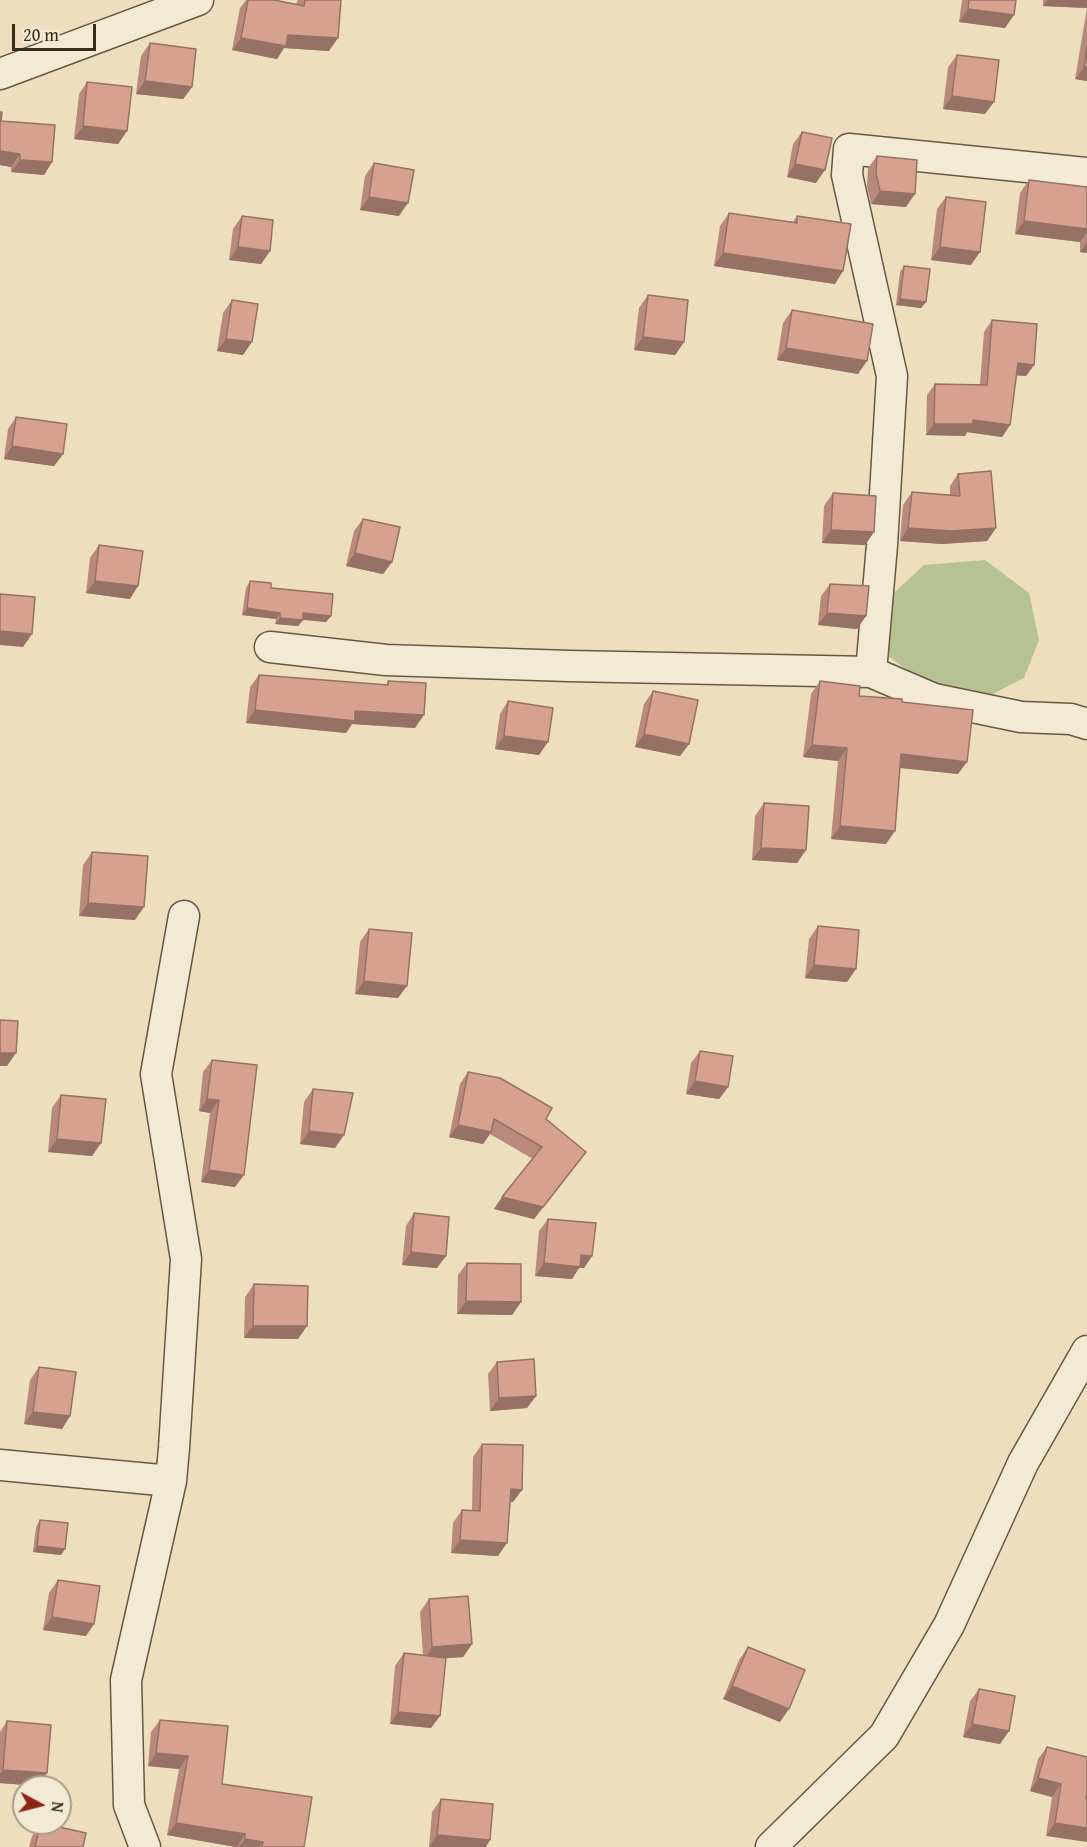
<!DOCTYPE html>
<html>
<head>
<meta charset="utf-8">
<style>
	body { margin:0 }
	#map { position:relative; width:1087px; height:1847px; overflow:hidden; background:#eddebe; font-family:"Gentium Book Plus",serif }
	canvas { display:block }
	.north { position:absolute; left:12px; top:1775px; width:60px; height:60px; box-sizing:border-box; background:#f3ead5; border:2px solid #a99e8a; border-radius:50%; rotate:97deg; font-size:16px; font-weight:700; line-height:24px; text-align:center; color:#3b2c1a }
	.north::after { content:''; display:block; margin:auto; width:21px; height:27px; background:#8f2418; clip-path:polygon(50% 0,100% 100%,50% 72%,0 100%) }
	.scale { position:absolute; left:12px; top:24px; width:84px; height:27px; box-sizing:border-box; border:3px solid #3b2c1a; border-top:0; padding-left:8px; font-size:18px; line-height:21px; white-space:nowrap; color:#3b2c1a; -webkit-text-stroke:4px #f3ead5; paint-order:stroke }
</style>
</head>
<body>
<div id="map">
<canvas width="1087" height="1847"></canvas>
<div class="north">N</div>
<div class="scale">20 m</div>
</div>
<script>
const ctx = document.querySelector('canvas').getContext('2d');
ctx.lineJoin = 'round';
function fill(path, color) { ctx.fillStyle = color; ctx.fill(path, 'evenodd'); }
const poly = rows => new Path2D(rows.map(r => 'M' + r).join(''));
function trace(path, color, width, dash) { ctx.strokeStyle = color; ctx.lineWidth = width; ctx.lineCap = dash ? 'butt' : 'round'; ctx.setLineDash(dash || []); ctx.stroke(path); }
fill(poly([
	[985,560,1029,593,1039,640,1024,678,979,701,926,684,884,653,883,603,924,565]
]), '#b6c293');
const minor = poly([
	[0,74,198,0],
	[270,647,386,660,569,666,871,672,934,699,1021,717,1071,719,1087,724],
	[871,672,882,545,892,376,847,175,849,149,1087,173],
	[0,1465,171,1481],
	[145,1847,129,1805,126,1680,171,1481,174,1448,186,1259,156,1074,184,916],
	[771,1847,884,1736,949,1625,1023,1463,1087,1351]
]);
trace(minor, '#685843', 33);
trace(minor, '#f3ead5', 30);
fill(poly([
	[246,0,274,0,296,4,298,0,341,0,329,51,284,48,277,59,232,50,240,8],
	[962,0,1016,0,1005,28,959,22],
	[1043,0,1087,0,1087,81,1075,79,1087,8,1043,6],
	[150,43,192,87,183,99,136,94,141,56],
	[957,55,985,114,943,109,948,67],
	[87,82,127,131,118,144,74,139,79,94],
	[0,112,1,121,52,162,44,175,11,172,11,167,0,165],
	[802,132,816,183,787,177,793,144],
	[877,156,906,207,871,204,867,186,868,168],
	[374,163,399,216,360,210,365,176],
	[1029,180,1087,187,1087,253,1080,252,1080,242,1015,234,1020,193],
	[946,197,971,265,931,260,937,209],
	[729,213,793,222,797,216,835,284,714,266,720,226],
	[242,216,270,251,261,264,229,260,233,229],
	[904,266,926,302,921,308,896,305,900,272],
	[648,295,684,342,675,355,634,350,639,308],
	[232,300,243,355,217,351,223,313],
	[792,310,858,374,777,360,783,323],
	[992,320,1034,365,1026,376,1017,375,1010,425,1002,437,967,432,965,436,926,435,927,395,935,384,980,384,984,332],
	[16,417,63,454,54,466,4,459,8,429],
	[958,474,996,528,987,541,942,544,900,541,903,505,912,492,950,495,950,486],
	[833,493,874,532,865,545,822,543,824,506],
	[363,519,392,562,383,574,346,566,354,531],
	[99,545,130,599,86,593,90,558],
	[250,581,271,588,331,616,326,622,303,620,298,626,275,624,276,619,242,615,246,588],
	[830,584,866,616,857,629,818,625,821,596],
	[259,675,386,685,388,681,415,728,352,724,346,733,246,723,250,687],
	[820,681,859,696,902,702,958,774,900,768,886,844,831,839,838,761,803,757,811,694],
	[653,691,689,744,680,756,635,747,644,704],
	[508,701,539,755,495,749,500,714],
	[764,803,806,850,797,863,752,860,755,816],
	[92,852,135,920,79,916,83,865],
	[818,926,847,982,805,978,809,939],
	[369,929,398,998,355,994,360,942],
	[700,1051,728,1087,719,1099,686,1094,691,1063],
	[212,1060,235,1187,201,1182,210,1113,199,1111,203,1072],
	[468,1072,586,1152,534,1219,494,1209,533,1159,490,1134,483,1144,449,1137,460,1084],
	[313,1089,335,1148,300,1144,304,1102],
	[61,1095,101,1143,92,1156,48,1152,52,1108],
	[414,1213,437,1268,402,1265,406,1226],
	[548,1219,592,1256,584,1268,579,1268,572,1279,535,1276,539,1231],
	[467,1263,521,1302,512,1315,457,1314,458,1275],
	[254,1284,298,1339,244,1338,245,1297],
	[497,1362,536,1396,527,1408,490,1411,488,1374],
	[39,1367,70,1416,62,1429,24,1424,30,1380],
	[482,1444,513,1502,510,1502,498,1556,451,1553,453,1523,462,1510,472,1510,473,1457],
	[40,1520,61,1555,33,1552,36,1527],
	[58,1580,86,1636,43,1630,49,1593],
	[429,1599,472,1644,463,1657,446,1658,431,1728,390,1724,395,1666,404,1653,423,1655,420,1612],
	[748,1647,780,1722,723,1699,739,1660],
	[979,1689,1000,1744,963,1737,970,1701],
	[160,1720,222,1784,304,1847,235,1847,167,1835,179,1769,148,1766,151,1732],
	[7,1721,47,1773,38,1786,0,1783,0,1732],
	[1047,1747,1087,1794,1046,1836,1052,1797,1030,1791,1038,1759],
	[441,1799,486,1847,429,1847,432,1812],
	[41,1823,83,1847,29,1847,32,1836]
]), '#b98a7c');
fill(poly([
	[1048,0,1087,0,1087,8,1043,6],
	[968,9,1014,15,1005,28,959,22],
	[288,35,338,38,329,51,284,48,277,59,232,50,241,38],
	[1084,67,1087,67,1087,81,1075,79],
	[145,81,192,87,183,99,136,94],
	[952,96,994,102,985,114,943,109],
	[83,126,127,131,118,144,74,139],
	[0,151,20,154,11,167,0,165],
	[20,160,52,162,44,175,11,172],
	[795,164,825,170,816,183,787,177],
	[880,191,915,194,906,207,871,204],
	[369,197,408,203,399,216,360,210],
	[1024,221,1087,229,1087,232,1080,242,1015,234],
	[1087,242,1087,253,1080,252],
	[238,247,270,251,261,264,229,260],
	[940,247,980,252,971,265,931,260],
	[723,253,843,271,835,284,714,266],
	[900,299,926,302,921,308,896,305],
	[643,337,684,342,675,355,634,350],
	[226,339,252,342,243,355,217,351],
	[786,348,867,361,858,374,777,360],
	[1018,363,1034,365,1026,376,1010,375],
	[973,420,1010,425,1002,437,967,432,965,436,926,435,934,424],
	[12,446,63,454,54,466,4,459],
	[908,528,996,528,987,541,942,544,900,541],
	[831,530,874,532,865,545,822,543],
	[355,553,392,562,383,574,346,566],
	[95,581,138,586,130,599,86,593],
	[247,608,280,613,276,619,242,615],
	[303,613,331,616,326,622,299,619],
	[827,613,866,616,857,629,818,625],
	[280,618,303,620,298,626,275,624],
	[0,631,32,634,23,647,0,645],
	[255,710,355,711,424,715,415,728,352,724,346,733,246,723],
	[644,734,689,744,680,756,635,747],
	[504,736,548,742,539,755,495,749],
	[812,745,847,748,838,761,803,757],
	[901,754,967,762,958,774,892,767],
	[840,826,895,831,886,844,831,839],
	[761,848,806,850,797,863,752,860],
	[88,903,144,907,135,920,79,916],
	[814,965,856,969,847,982,805,978],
	[364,981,407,986,398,998,355,994],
	[0,1053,16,1053,7,1066,0,1066],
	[695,1081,728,1087,719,1099,686,1094],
	[207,1099,219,1100,210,1113,199,1111],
	[458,1125,491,1132,483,1144,449,1137],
	[309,1131,344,1135,335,1148,300,1144],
	[57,1139,101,1143,92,1156,48,1152],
	[586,1152,534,1219,494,1209,502,1197],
	[209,1170,244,1175,235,1187,201,1182],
	[411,1252,446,1256,437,1268,402,1265],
	[581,1255,592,1256,584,1268,579,1268,572,1279,535,1276,544,1263],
	[466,1301,521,1302,512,1315,457,1314],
	[253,1326,307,1326,298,1339,244,1338],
	[536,1396,527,1408,490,1411,499,1398],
	[33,1412,70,1416,62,1429,24,1424],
	[511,1489,522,1490,513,1502,502,1502],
	[460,1540,507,1543,498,1556,451,1553],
	[37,1546,65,1549,61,1555,33,1552],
	[52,1617,94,1624,86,1636,43,1630],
	[472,1644,463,1657,424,1660,432,1647],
	[732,1686,789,1709,780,1722,723,1699],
	[398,1712,440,1716,431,1728,390,1724],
	[972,1724,1009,1731,1000,1744,963,1737],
	[156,1753,188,1756,179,1769,148,1766],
	[3,1770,47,1773,38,1786,0,1783,0,1774],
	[1038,1778,1061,1784,1052,1797,1030,1791],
	[176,1823,245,1834,237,1847,167,1835],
	[1055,1823,1087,1828,1087,1842,1046,1836],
	[437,1835,490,1840,486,1847,429,1847],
	[245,1839,263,1842,259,1847,239,1847]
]), '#967165');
const building = poly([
	[248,0,274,0,304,6,305,0,341,0,338,38,288,35,286,46,241,38,248,0],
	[969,0,1016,0,1014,15,968,9,969,0],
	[150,43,196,49,192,87,145,81,150,43],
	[1087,46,1087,67,1084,67,1087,46],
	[957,55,999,60,994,102,952,96,957,55],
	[87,82,132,87,127,131,83,126,87,82],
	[0,112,2,112,1,121,55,125,52,162,20,160,20,154,0,151,0,112],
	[802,132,832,138,825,170,795,164,802,132],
	[877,156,917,160,915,194,880,191,876,173,877,156],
	[374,163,414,170,408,203,369,197,374,163],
	[1029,180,1087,187,1087,229,1024,221,1029,180],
	[946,197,986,202,980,252,940,247,946,197],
	[729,213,797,223,797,216,851,224,843,271,723,253,729,213],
	[242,216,273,220,270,251,238,247,242,216],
	[904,266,930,269,926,302,900,299,904,266],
	[648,295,688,300,684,342,643,337,648,295],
	[232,300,258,304,252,342,226,339,232,300],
	[792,310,873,324,867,361,786,348,792,310],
	[992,320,1037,324,1034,365,1018,363,1010,425,973,420,973,424,934,424,935,384,987,385,992,320],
	[16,417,67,424,63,454,12,446,16,417],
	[991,471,996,528,951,531,908,528,912,492,960,496,958,474,991,471],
	[833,493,876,496,874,532,831,530,833,493],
	[363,519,400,527,392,562,355,553,363,519],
	[99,545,143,551,138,586,95,581,99,545],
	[250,581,271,583,271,588,333,594,331,616,303,613,303,620,280,618,280,613,247,608,250,581],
	[830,584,869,586,866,616,827,613,830,584],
	[0,594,35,597,32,634,0,631,0,594],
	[259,675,388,685,388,681,426,683,424,715,355,711,355,721,255,710,259,675],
	[820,681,860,686,859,696,902,699,902,702,973,710,967,762,901,754,895,831,840,826,847,748,812,745,820,681],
	[653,691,698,700,689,744,644,734,653,691],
	[508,701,553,708,548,742,504,736,508,701],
	[764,803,809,806,806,850,761,848,764,803],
	[92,852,148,856,144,907,88,903,92,852],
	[818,926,859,930,856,969,814,965,818,926],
	[369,929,412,933,407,986,364,981,369,929],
	[0,1020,18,1021,16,1053,0,1053,0,1020],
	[700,1051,733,1056,728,1087,695,1081,700,1051],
	[212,1060,257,1065,244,1175,209,1170,219,1100,207,1099,212,1060],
	[468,1072,500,1078,552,1108,546,1119,586,1152,543,1207,502,1197,542,1147,494,1119,491,1132,458,1125,468,1072],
	[313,1089,353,1093,344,1135,309,1131,313,1089],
	[61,1095,106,1099,101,1143,57,1139,61,1095],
	[414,1213,449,1217,446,1256,411,1252,414,1213],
	[548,1219,596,1223,592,1256,581,1255,580,1267,544,1263,548,1219],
	[467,1263,521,1264,521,1302,466,1301,467,1263],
	[254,1284,308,1286,307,1326,253,1326,254,1284],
	[534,1359,536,1396,499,1398,497,1362,534,1359],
	[39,1367,76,1372,70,1416,33,1412,39,1367],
	[482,1444,523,1445,522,1490,511,1489,507,1543,460,1540,462,1510,480,1511,482,1444],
	[40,1520,68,1523,65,1549,37,1546,40,1520],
	[58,1580,100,1586,94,1624,52,1617,58,1580],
	[468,1596,472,1644,432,1647,429,1599,468,1596],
	[748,1647,805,1670,789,1709,732,1686,748,1647],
	[404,1653,446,1658,440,1716,398,1712,404,1653],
	[979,1689,1015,1696,1009,1731,972,1724,979,1689],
	[160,1720,228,1726,222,1784,312,1797,304,1847,262,1847,263,1842,245,1839,245,1834,176,1823,188,1756,156,1753,160,1720],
	[7,1721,51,1725,47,1773,3,1770,7,1721],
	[1047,1747,1087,1757,1087,1794,1086,1798,1087,1798,1087,1828,1055,1823,1061,1784,1038,1778,1047,1747],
	[441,1799,493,1804,490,1840,437,1835,441,1799],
	[41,1823,86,1833,83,1847,35,1847,41,1823]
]);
fill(building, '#d7a190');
trace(building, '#967165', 1.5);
</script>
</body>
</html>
